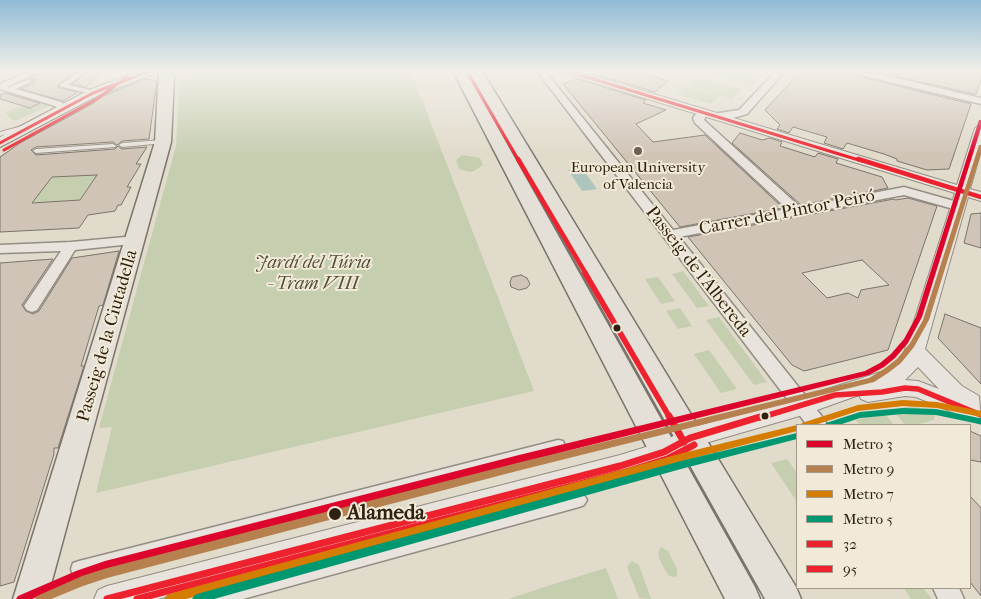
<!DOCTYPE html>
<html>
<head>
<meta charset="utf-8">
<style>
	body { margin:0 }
	#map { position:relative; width:981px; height:599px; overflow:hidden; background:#e1dbcb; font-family:"IM FELL French Canon",serif }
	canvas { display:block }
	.legend { position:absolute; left:796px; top:424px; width:175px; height:165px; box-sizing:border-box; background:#f1ead8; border:1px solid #a49988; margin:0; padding:6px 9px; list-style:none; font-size:15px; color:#302010 }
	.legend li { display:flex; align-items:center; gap:10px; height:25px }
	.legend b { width:25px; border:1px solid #a49988 }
</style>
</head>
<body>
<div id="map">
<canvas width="981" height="599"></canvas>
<ul class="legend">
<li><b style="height:6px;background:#dd052b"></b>Metro 3</li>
<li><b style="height:6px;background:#b7814f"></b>Metro 9</li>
<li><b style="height:6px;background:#d57c02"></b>Metro 7</li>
<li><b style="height:6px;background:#009870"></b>Metro 5</li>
<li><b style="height:6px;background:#ed222e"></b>32</li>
<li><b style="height:6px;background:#ed222e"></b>95</li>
</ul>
</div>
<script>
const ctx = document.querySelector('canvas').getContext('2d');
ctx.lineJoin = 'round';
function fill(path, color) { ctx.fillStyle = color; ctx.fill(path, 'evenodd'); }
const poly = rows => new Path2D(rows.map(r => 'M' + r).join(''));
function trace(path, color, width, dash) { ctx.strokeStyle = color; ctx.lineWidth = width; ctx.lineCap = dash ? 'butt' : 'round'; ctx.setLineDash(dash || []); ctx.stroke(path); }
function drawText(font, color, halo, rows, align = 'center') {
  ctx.font = font + ' "IM FELL French Canon",serif'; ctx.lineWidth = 4; ctx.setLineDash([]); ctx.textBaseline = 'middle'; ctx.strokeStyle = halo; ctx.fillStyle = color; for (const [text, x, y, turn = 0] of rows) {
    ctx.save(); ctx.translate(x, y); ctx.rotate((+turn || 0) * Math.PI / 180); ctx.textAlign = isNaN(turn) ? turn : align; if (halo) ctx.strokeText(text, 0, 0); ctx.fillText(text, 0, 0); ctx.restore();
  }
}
fill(poly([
	[187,71,411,71,534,391,96,493,112,427,99,428,176,146,180,78,186,77],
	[705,71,751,71,749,73,760,76,752,86,703,73],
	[698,77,742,89,732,99,688,86],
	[685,86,719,96,711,104,677,94],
	[26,95,55,104,14,121,5,113,21,106,30,108,41,103,23,97],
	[462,155,480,158,483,165,474,171,469,172,459,169,456,160],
	[97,175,80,200,32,203,52,177],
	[683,271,709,306,697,308,672,274],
	[658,277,675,301,661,304,645,279],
	[680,308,692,326,678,329,666,311],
	[719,317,767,382,754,385,706,320],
	[709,350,737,389,721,393,694,354],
	[913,405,935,415,934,420,916,425,905,425,893,410],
	[883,412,894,425,860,425,856,420],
	[787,459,797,473,797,502,771,463],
	[661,547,668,551,677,569,677,576,675,577,669,576,666,572,659,558,658,553],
	[631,561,638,564,640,568,651,599,639,598,627,567],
	[606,568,618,599,508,599,554,584],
	[904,588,923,588,932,599,911,599]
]), '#c6ceb0');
fill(poly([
	[582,168,597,189,582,191,568,170]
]), '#adc5bd');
const building = poly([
	[43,71,77,71,57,86,59,88,78,92,63,101,21,89,34,83,35,80,30,78,43,71],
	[89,71,105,71,86,87,72,84,89,71],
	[603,71,634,71,668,81,655,92,593,74,603,71],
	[801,71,850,71,853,75,971,104,949,169,927,170,897,161,897,159,884,154,847,143,843,149,824,143,827,137,793,127,789,133,777,129,780,125,765,110,801,71],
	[873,71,965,71,981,76,981,79,976,94,974,94,873,71],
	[146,79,157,81,149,139,122,141,117,145,113,142,36,147,31,150,36,155,115,149,118,146,122,149,147,147,136,164,141,164,127,187,131,187,121,205,118,205,115,211,88,215,79,228,0,232,0,157,20,143,94,103,93,100,146,79],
	[97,175,80,200,32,203,52,177,97,175],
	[577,79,646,100,643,103,666,110,636,124,653,142,705,135,783,208,680,227,563,84,577,79],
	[5,93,40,103,30,108,0,99,0,95,5,93],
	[740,133,762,140,770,138,782,142,780,146,815,157,818,153,838,159,836,163,882,177,888,188,801,205,732,143,740,133],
	[908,198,937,206,888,350,804,371,792,365,688,237,894,199,895,200,908,198],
	[862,260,889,285,861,290,858,298,848,293,827,298,802,273,862,260],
	[981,213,981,248,964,243,971,214,981,213],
	[119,251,103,305,99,306,81,366,84,366,58,448,54,448,54,454,14,582,0,586,0,263,53,259,22,305,26,311,33,314,39,311,72,258,119,251],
	[521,275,527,278,530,284,527,288,519,290,511,287,510,282,512,277,521,275],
	[945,314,981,328,981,384,938,338,945,314],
	[970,431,981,436,981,462,970,460,970,431],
	[970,496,981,508,981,596,970,582,970,496]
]);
fill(building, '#d0c4b7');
trace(building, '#7a746a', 1);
const service = poly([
	[22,126,24,127,24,129,0,136,0,132,22,126],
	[163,140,166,142,165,143,122,147,119,145,122,143,163,140],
	[113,144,116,146,115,147,36,153,33,151,36,149,113,144]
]);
const pedestrian = poly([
	[80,71,87,71,68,85,96,91,96,95,59,86,80,71],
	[28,80,33,81,16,89,61,102,67,106,67,110,61,110,55,106,0,89,0,85,9,87,28,80],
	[558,440,563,441,565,446,563,451,558,452,79,577,73,575,71,569,73,563,79,561,558,440],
	[579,493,584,495,587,500,584,505,579,507,243,599,202,599,205,593,211,590,579,493]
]);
const minor = poly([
	[30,71,41,71,0,90,0,84,30,71],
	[537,71,545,71,673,230,787,209,695,123,693,118,699,110,703,109,708,112,704,120,800,207,904,187,961,203,963,206,961,209,957,210,904,195,679,237,824,419,827,425,807,425,537,71],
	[776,71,785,71,747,114,733,118,713,118,713,114,739,110,776,71],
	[852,71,866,71,981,98,981,104,853,73,852,71],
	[975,71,981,71,981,74,976,73,975,71],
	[136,236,141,237,143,240,141,243,75,250,37,310,32,312,27,310,24,306,61,251,0,253,0,245,71,242,136,236],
	[933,588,959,588,964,599,938,599,933,588]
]);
const tertiary = poly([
	[562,71,577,71,957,185,975,128,981,124,981,150,970,189,981,192,981,201,968,197,925,349,962,386,979,396,981,424,916,397,905,396,868,402,861,399,859,395,803,415,695,446,672,459,620,477,158,599,94,599,98,590,107,586,620,455,659,443,690,428,803,397,890,369,902,359,955,193,563,73,562,71],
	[918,367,939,389,918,381,905,380,918,367]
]);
const secondary = poly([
	[139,71,155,71,153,74,97,96,0,147,0,137,89,90,139,71]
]);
const primary = poly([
	[159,71,172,71,174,77,171,142,47,599,13,599,155,142,159,71],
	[453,71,466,71,755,587,760,599,725,599,453,71],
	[469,71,482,71,796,587,801,599,765,599,469,71]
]);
trace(service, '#938d83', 2);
trace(pedestrian, '#938d83', 3);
trace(minor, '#938d83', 3);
trace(tertiary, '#938d83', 2);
trace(secondary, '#7a746a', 2);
trace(primary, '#7a746a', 3);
fill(service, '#e8e4dd');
fill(pedestrian, '#e8e4dd');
fill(minor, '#e8e4dd');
fill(tertiary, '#e8e4dd');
fill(secondary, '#e8e4dd');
fill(primary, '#e4e0d8');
trace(poly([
	[567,71,862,161],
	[0,143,93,93,149,71]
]), '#ed222e', 3);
trace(poly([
	[858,159,981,197]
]), '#ed222e', 4.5);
trace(poly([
	[759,418,835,395,882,392,905,388,918,389,981,415]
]), '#ed222e', 5.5);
trace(poly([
	[107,599,620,466,664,452,690,438,763,416]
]), '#ed222e', 7);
trace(poly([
	[469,75,519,161],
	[4,150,97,99,127,77]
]), '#ed222e', 3);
trace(poly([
	[518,159,586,274]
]), '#ed222e', 4.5);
trace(poly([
	[585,273,670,418]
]), '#ed222e', 5.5);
trace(poly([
	[669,416,684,442],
	[137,599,622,473,667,459,694,445]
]), '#ed222e', 7);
fill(poly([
	[979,120,981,120,981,128,922,317,908,343,895,358,884,367,869,375,519,463,105,571,80,578,32,599,16,599,18,596,76,571,105,561,519,455,865,371,880,363,891,354,904,339,916,317,979,120]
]), '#dd052b');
fill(poly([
	[979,145,981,145,981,153,929,320,914,347,901,363,888,373,874,382,521,470,107,578,83,586,51,599,35,599,37,596,82,576,107,568,521,462,869,378,884,369,897,359,910,343,923,320,979,145]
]), '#b7814f');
fill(poly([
	[903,400,937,402,981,411,981,417,937,408,903,406,858,411,815,425,801,425,802,423,805,422,858,405,903,400],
	[797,425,797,431,679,462,186,599,164,599,166,596,169,594,679,454,797,425,799,425,797,425]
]), '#d57c02');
fill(poly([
	[903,408,936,409,979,418,981,418,981,424,979,424,936,415,903,414,860,418,839,425,825,425,826,423,860,412,903,408],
	[797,433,797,439,681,469,214,599,192,599,194,596,197,594,681,461,797,433]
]), '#009870');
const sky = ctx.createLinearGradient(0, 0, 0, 155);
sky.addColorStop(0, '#90bbd7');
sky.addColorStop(0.46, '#f2efe8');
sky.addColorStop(1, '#f2efe800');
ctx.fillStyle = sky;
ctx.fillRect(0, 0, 981, 155);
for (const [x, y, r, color] of [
	[638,151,5,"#6e6151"],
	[617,328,4.5,"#302010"],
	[765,416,4.5,"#302010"],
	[335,514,7,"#302010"]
]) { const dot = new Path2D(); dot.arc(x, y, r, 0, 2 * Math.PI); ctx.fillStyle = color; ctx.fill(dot); trace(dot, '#f1ead8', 2); }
drawText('15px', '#302010', '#f1ead8', [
	["European University",638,168],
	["of Valencia",638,185]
]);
drawText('18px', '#302010', '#f1ead8', [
	["Carrer del Pintor Peiró",787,213,-11],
	["Passeig de l'Albereda",698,272,52],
	["Passeig de la Ciutadella",108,336,-74]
]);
drawText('italic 18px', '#565139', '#f1ead8', [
	["Jardí del Túria",313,264],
	["- Tram VIII",313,285]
]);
drawText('bold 21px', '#302010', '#f1ead8', [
	["Alameda",347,514]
], 'left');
</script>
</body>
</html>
